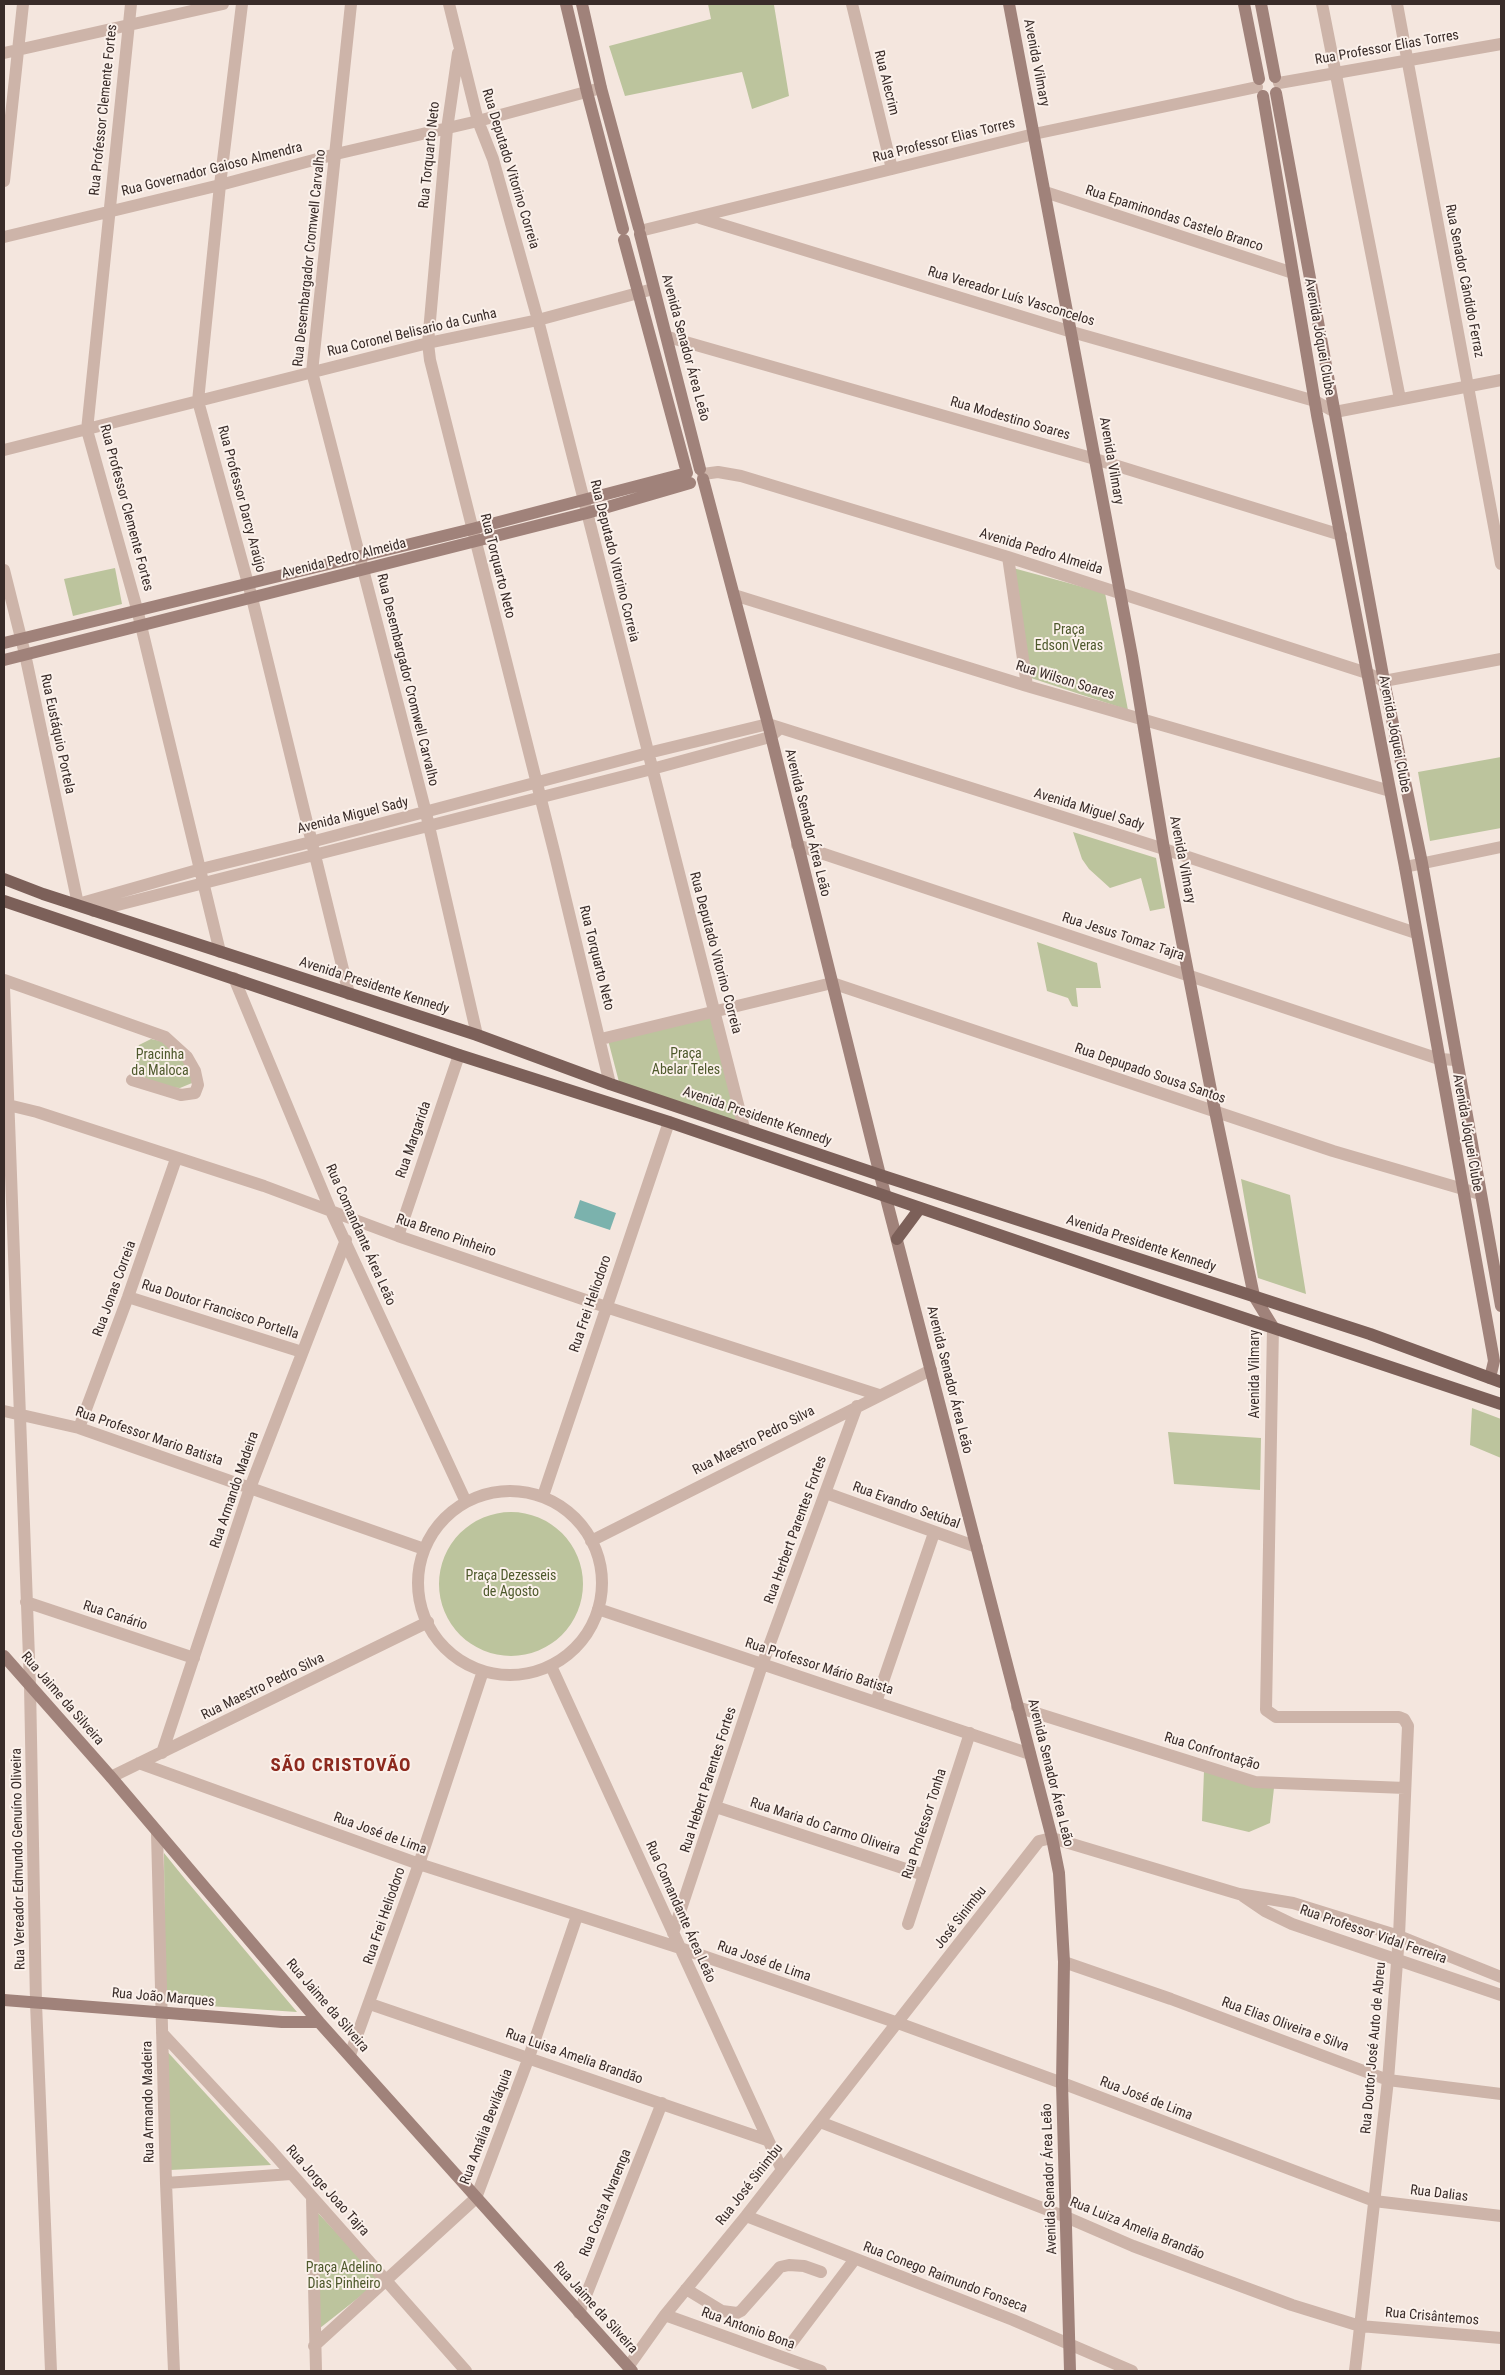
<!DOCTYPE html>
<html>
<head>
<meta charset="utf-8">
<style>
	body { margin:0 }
	#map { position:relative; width:1505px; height:2375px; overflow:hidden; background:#f4e6de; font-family:"Roboto Condensed",sans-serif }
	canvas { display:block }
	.frame { position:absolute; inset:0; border:5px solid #392c29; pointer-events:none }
</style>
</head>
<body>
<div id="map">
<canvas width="1505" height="2375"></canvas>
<div class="frame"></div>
</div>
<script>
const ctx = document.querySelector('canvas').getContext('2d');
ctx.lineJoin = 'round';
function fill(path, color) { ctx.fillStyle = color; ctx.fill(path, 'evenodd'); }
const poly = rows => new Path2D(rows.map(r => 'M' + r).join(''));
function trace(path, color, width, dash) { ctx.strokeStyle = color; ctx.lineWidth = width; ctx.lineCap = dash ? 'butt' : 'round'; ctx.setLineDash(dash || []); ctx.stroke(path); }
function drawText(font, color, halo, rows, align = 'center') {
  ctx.font = font + ' "Roboto Condensed",sans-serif'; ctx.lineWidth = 4; ctx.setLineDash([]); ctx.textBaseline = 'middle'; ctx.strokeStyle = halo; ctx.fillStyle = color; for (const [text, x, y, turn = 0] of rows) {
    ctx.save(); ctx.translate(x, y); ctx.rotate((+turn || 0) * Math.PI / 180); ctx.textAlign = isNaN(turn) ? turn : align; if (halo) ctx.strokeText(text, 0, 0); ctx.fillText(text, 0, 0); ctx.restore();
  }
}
fill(poly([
	[708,4,776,4,774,5,789,96,752,109,742,72,625,96,609,46,711,19],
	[115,568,122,604,73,616,64,579],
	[1013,568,1105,593,1128,710,1031,678],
	[1501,757,1501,828,1430,841,1418,772],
	[1073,832,1156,858,1165,908,1150,911,1141,878,1110,888,1089,869,1082,859],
	[1037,942,1097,963,1101,988,1076,988,1078,1007,1072,1006,1068,998,1047,991],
	[715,1012,744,1128,619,1082,608,1040],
	[151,1039,166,1042,188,1059,192,1083,180,1088,165,1087,151,1082,137,1072,136,1052,139,1045],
	[1241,1179,1290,1195,1306,1294,1258,1278],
	[1472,1408,1501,1419,1501,1458,1470,1445],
	[1168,1432,1261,1438,1260,1490,1174,1484],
	'439 1584a72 72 0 1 1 144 0a72 72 0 1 1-144 0Z',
	[1204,1771,1274,1788,1270,1823,1249,1832,1202,1821],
	[164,1853,185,1879,297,2012,165,2003],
	[164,2048,271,2165,170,2170],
	[318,2213,381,2280,320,2328]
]), '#bcc49d');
fill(poly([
	[580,1200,616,1213,610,1230,574,1218]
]), '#7bb2ad');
trace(poly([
	[131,4,87,430,137,609,220,952],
	[242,4,220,185,198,401,252,598,349,994],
	[351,4,312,372,426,813,477,1035],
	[449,4,478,121,493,159,538,320,744,1128],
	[852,4,892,169],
	[1322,4,1400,399],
	[1397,4,1501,564],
	[4,53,223,4],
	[458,53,447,129,428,343,430,360,555,855,610,1084],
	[1279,83,1501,44],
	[4,181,23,4],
	[1045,192,1293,273],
	[700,218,1072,332,1315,401,1335,412,1501,380],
	[640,231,1034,134,1257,87],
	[4,237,220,185,336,154,478,121,601,88],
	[668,337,1095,459,1341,535],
	[4,450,428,343,538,320,653,289],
	[703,474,718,472,741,476,1008,557,1367,673,1384,681,1501,659],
	[1008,557,1027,686],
	[4,570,25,654,78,904,201,869,311,842,648,753,768,724,1164,849,1416,933],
	[734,595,1027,686,1390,791],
	[797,845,1439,1059,1456,1060],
	[1405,867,1501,847],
	[94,911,652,769,770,737,778,730],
	[234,978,330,1209,466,1502],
	[4,980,165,1037,187,1057,195,1071,198,1085,195,1093,181,1095,132,1080],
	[4,987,30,1685,36,2003,51,2371],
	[601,1039,832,983,1333,1151,1480,1194],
	[4,1104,37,1112,264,1186,398,1236,606,1307,879,1395],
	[398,1236,459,1055],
	[128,1297,302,1352],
	[1273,1327,1266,1710,1276,1717,1399,1717,1404,1719,1408,1726,1399,1936,1388,2080,1355,2371],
	[4,1411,79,1428,424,1549],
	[79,1428,128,1297,176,1159],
	'418 1583a92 92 0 1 1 184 0a92 92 0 1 1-184 0Z',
	[826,1493,977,1547],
	[543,1496,669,1122],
	[591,1541,931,1370],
	[26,1602,194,1658],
	[598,1609,1030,1754],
	[551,1666,782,2170],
	[876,1702,934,1533],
	[1017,1707,1255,1782,1405,1788],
	[162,1753,250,1488,346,1240],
	[139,1763,419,1864,680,1948,898,2023,1062,2083,1374,2201,1501,2216],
	[111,1777,428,1622],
	[716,1807,924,1875],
	[157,1833,166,2183,174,2371],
	[1243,1896,1265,1911,1292,1924,1501,1995],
	[908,1924,970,1733],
	[673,1933,762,1665,857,1406],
	[1064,1962,1171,1999,1388,2080,1501,2094],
	[370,2004,767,2140],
	[162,2033,268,2147,466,2371],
	[350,2055,419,1864,483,1671],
	[820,2122,1066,2217,1133,2246,1292,2305,1360,2326,1501,2338],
	[166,2183,291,2174],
	[312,2198,316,2371],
	[746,2216,1013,2320,1132,2371],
	[686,2289,722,2311,737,2313,741,2311,780,2267,789,2265,804,2266,821,2272],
	[579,2313,662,2103],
	[665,2315,821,2371],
	[790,2345,855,2259],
	[314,2346,476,2198,529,2057,577,1916],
	[628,2367,665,2315,746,2216,1039,1841,1052,1838,1239,1894,1293,1903,1399,1936,1501,1977]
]), '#cdb4a9', 12);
trace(poly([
	[566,4,587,92,623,229],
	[582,4,601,88,639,228],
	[1009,4,1132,656,1164,849,1215,1111,1254,1296,1273,1327],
	[1244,4,1259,79],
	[1261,4,1275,77],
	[1276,93,1384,681,1422,863,1501,1306],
	[1263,96,1317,415,1405,867,1493,1355,1494,1361,1490,1378],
	[640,234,700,469],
	[703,479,768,724,880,1175,1052,1838,1059,1873,1064,1962,1062,2083,1070,2371],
	[4,643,472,529,687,473,624,240],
	[4,660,587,513,690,483],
	[4,1656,111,1777,319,2022,632,2371],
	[4,2000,282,2022,319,2022]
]), '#a0827a', 12);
trace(poly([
	[4,879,43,894,477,1035,610,1084,880,1175,1370,1334,1501,1382],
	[4,901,459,1055,669,1122,1160,1290,1501,1404],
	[897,1239,920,1208]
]), '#7c6059', 12);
drawText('14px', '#392c29', '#fbf1eb', [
	["Rua Professor Elias Torres",1387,48,-10],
	["Avenida Vilmary",1036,63,79],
	["Rua Alecrim",886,83,76],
	["Rua Professor Clemente Fortes",104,110,-84],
	["Rua Professor Elias Torres",944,141,-14],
	["Rua Torquarto Neto",430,155,-84],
	["Rua Deputado Vitorino Correia",510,169,73],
	["Rua Governador Gaioso Almendra",212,170,-14],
	["Rua Epaminondas Castelo Branco",1174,219,18],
	["Rua Desembargador Cromwell Carvalho",310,258,-84],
	["Rua Senador Cândido Ferraz",1464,281,79],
	["Rua Vereador Luís Vasconcelos",1011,297,17],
	["Rua Coronel Belisario da Cunha",412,333,-13],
	["Avenida Jóquei Clube",1319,337,80],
	["Avenida Senador Área Leão",685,348,75],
	["Rua Modestino Soares",1010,419,16],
	["Avenida Vilmary",1111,461,80],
	["Rua Professor Darcy Araújo",241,499,75],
	["Rua Professor Clemente Fortes",126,508,75],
	["Avenida Pedro Almeida",1041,552,17],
	["Avenida Pedro Almeida",344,559,-14],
	["Rua Deputado Vitorino Correia",614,561,76],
	["Rua Torquarto Neto",497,566,76],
	["Rua Desembargador Cromwell Carvalho",407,680,76],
	["Rua Wilson Soares",1065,681,17],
	["Rua Eustáquio Portela",57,734,78],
	["Avenida Jóquei Clube",1394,734,79],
	["Avenida Miguel Sady",1089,810,17],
	["Avenida Miguel Sady",353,816,-14],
	["Avenida Senador Área Leão",807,823,76],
	["Avenida Vilmary",1182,860,79],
	["Rua Jesus Tomaz Tajra",1123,937,18],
	["Rua Deputado Vitorino Correia",715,953,75],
	["Rua Torquarto Neto",596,958,76],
	["Avenida Presidente Kennedy",374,986,18],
	["Rua Depupado Sousa Santos",1150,1074,19],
	["Avenida Presidente Kennedy",757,1117,19],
	["Avenida Jóquei Clube",1467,1133,80],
	["Rua Margarida",414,1140,-71],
	["Rua Comandante Área Leão",360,1235,66],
	["Rua Breno Pinheiro",446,1236,19],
	["Avenida Presidente Kennedy",1141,1244,18],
	["Rua Jonas Correia",115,1289,-70],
	["Rua Frei Heliodoro",591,1304,-71],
	["Rua Doutor Francisco Portella",220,1310,18],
	["Avenida Vilmary",1255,1374,-90],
	["Avenida Senador Área Leão",949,1380,76],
	["Rua Professor Mario Batista",149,1437,19],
	["Rua Maestro Pedro Silva",754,1441,-27],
	["Rua Armando Madeira",235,1490,-71],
	["Rua Evandro Setúbal",906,1506,20],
	["Rua Herbert Parentes Fortes",796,1530,-70],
	["Rua Canário",115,1616,18],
	["Rua Professor Mário Batista",819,1667,18],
	["Rua Maestro Pedro Silva",263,1687,-26],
	["Rua Jaime da Silveira",62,1699,49],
	["Rua Confrontação",1212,1752,17],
	["Avenida Senador Área Leão",1050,1773,76],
	["Rua Hebert Parentes Fortes",709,1780,-72],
	["Rua Professor Tonha",925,1824,-72],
	["Rua Maria do Carmo Oliveira",825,1827,18],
	["Rua José de Lima",380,1834,20],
	["Rua Vereador Edmundo Genuíno Oliveira",19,1859,-91],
	["Rua Comandante Área Leão",680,1912,66],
	["Rua Frei Heliodoro",385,1916,-71],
	["José Sinimbu",961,1918,-52],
	["Rua Professor Vidal Ferreira",1373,1935,19],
	["Rua José de Lima",764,1962,19],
	["Rua João Marques",163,1998,5],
	["Rua Jaime da Silveira",327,2006,49],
	["Rua Elias Oliveira e Silva",1285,2025,20],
	["Rua Doutor José Auto de Abreu",1374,2048,-85],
	["Rua Luisa Amelia Brandão",574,2057,19],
	["Rua José de Lima",1146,2099,21],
	["Rua Armando Madeira",149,2102,-91],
	["Rua Amália Beviláquia",487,2127,-69],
	["Avenida Senador Área Leão",1050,2179,-92],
	["Rua José Sinimbu",750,2185,-52],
	["Rua Jorge Joao Tajra",327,2191,48],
	["Rua Dalias",1439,2194,7],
	["Rua Costa Alvarenga",606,2203,-68],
	["Rua Luiza Amelia Brandão",1137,2229,22],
	["Rua Conego Raimundo Fonseca",945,2278,21],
	["Rua Jaime da Silveira",595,2308,48],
	["Rua Crisântemos",1432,2317,5],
	["Rua Antonio Bona",748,2329,20]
]);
drawText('14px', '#4e592c', '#fbf1eb', [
	["Praça",1069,630],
	["Edson Veras",1069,646],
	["Praça",686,1054],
	["Abelar Teles",686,1070],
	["Pracinha",160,1055],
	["da Maloca",160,1071],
	["Praça Dezesseis",511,1576],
	["de Agosto",511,1592],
	["Praça Adelino",344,2268],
	["Dias Pinheiro",344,2284]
]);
ctx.letterSpacing = '1px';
drawText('bold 19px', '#8c291e', '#fbf1eb', [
	["SÃO CRISTOVÃO",341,1766]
]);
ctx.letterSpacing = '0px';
</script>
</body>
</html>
